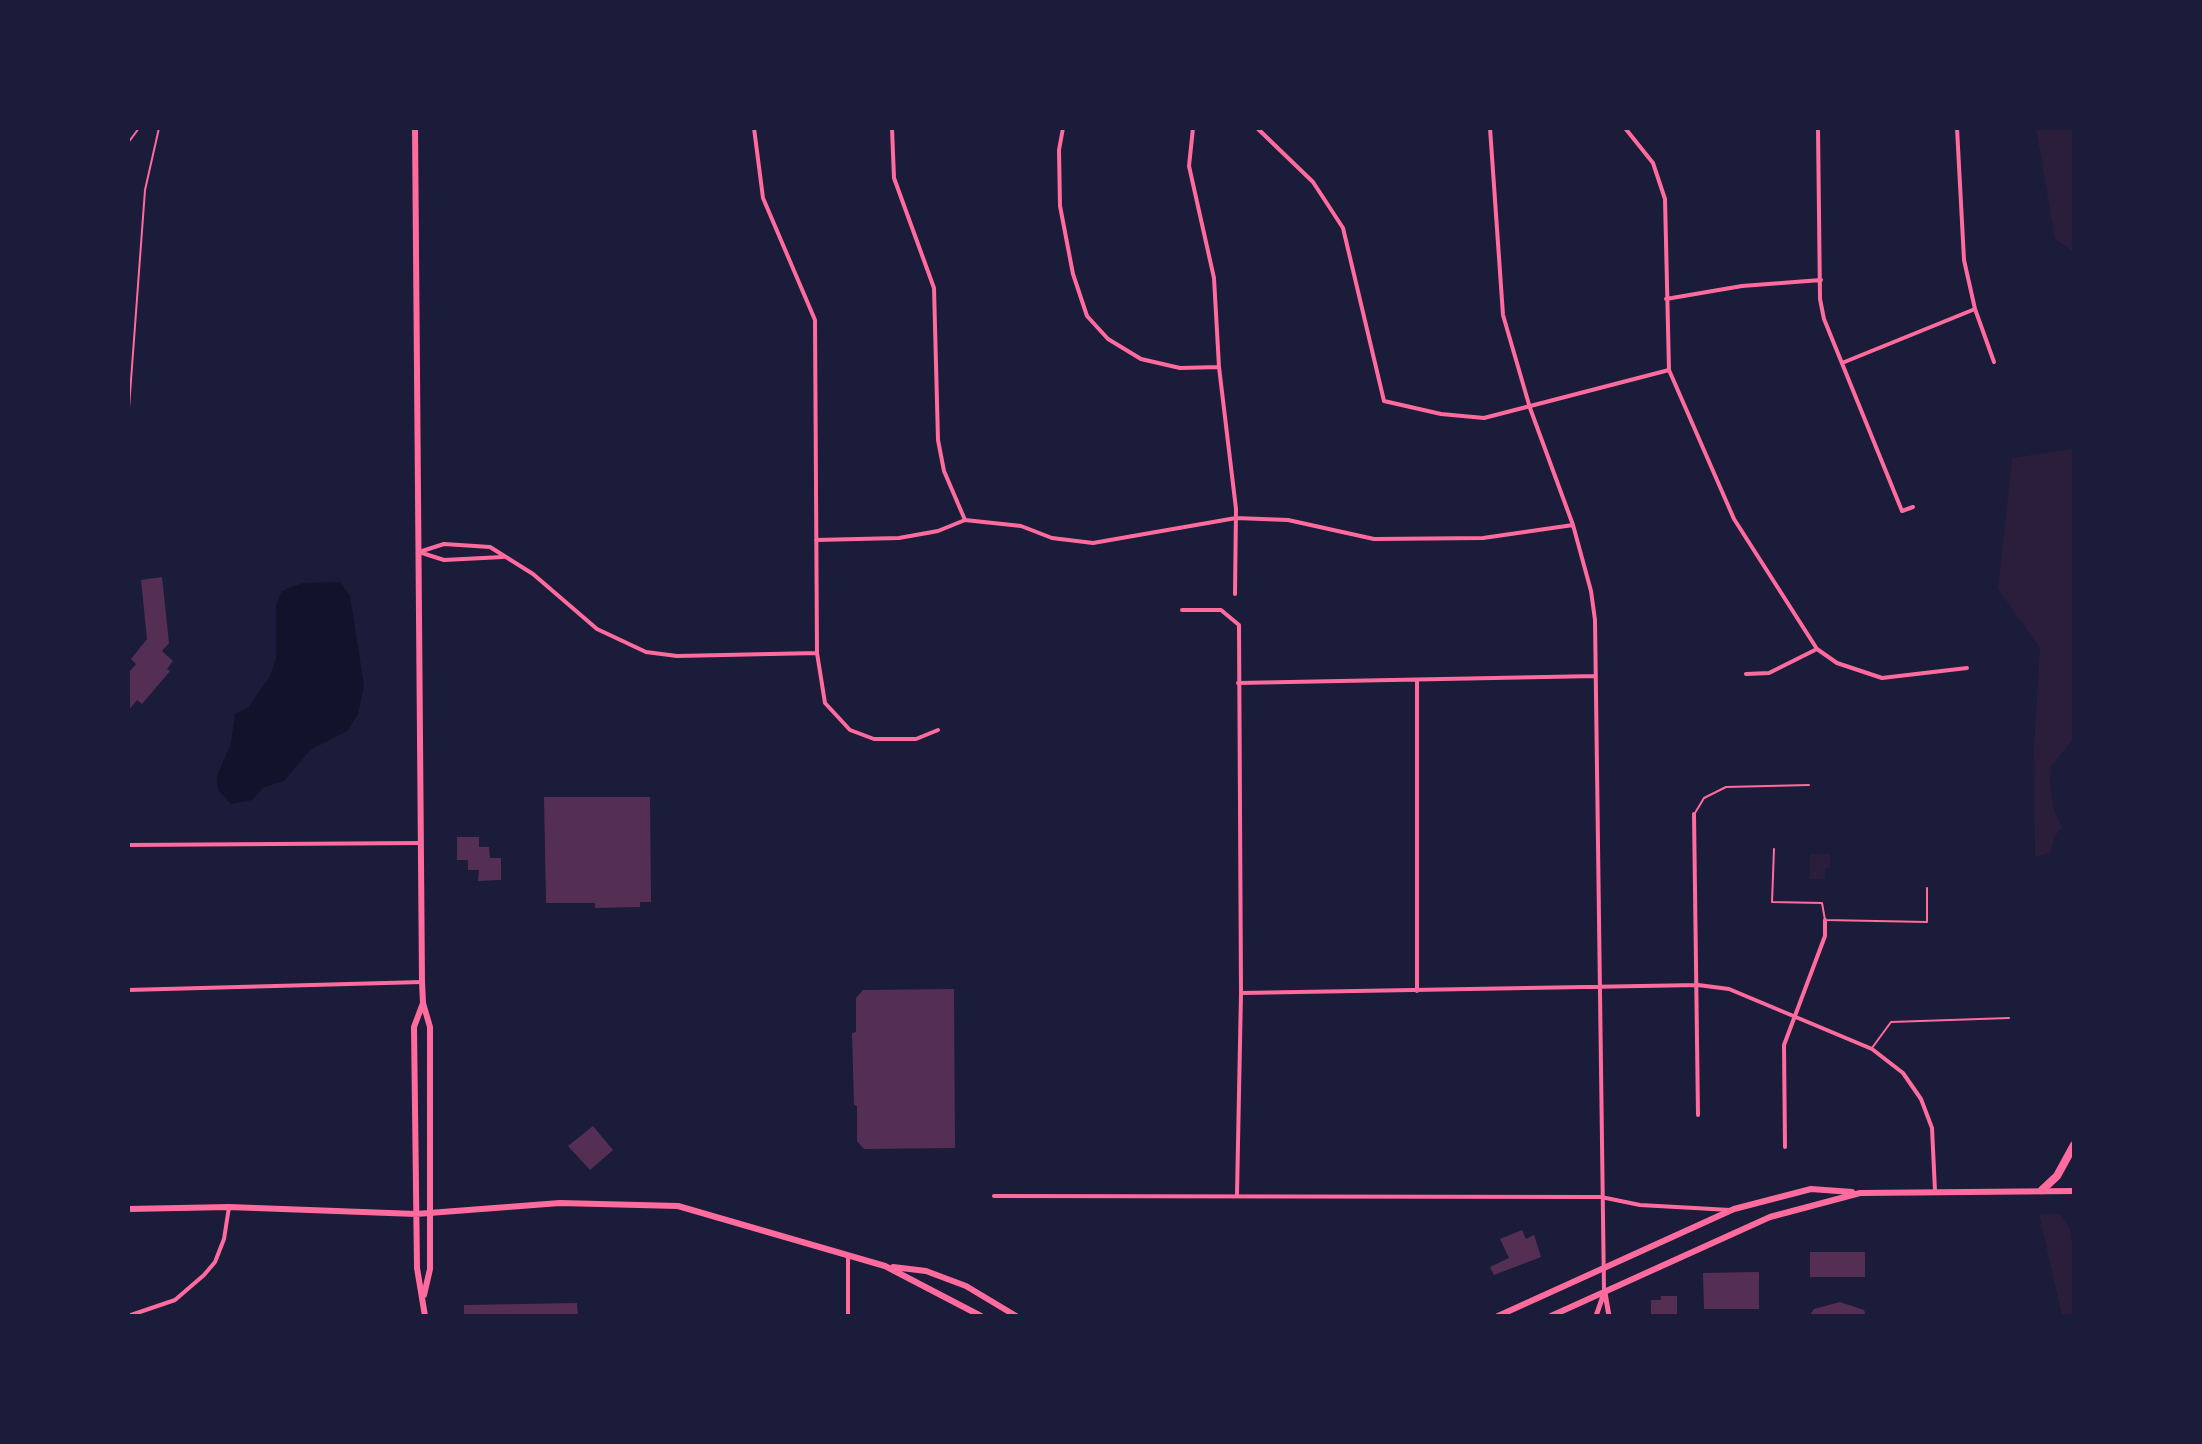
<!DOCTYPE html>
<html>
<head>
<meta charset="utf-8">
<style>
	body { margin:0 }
	#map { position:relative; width:2202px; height:1444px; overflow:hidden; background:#1b1b3a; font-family:Montserrat,sans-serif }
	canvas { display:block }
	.frame { position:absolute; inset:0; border:130px solid #1b1b3a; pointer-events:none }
</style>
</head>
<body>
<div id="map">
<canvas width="2202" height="1444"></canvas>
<div class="frame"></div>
</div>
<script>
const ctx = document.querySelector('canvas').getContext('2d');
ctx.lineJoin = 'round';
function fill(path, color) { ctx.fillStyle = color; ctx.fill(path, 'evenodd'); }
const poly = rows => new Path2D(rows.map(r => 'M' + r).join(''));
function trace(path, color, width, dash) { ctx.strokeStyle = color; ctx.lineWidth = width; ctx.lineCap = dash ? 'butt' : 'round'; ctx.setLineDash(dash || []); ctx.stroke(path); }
fill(poly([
	[2036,128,2074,128,2074,252,2055,239],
	[2074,442,2074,739,2051,766,2050,784,2054,810,2062,827,2054,837,2051,852,2035,857,2034,748,2040,648,1998,589,2012,458,2072,449],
	[1810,854,1830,854,1830,868,1825,869,1825,879,1810,879],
	[2039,1214,2060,1214,2070,1229,2074,1257,2074,1316,2062,1316]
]), '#2a1e3b');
fill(poly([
	[340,582,350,596,364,686,358,714,347,731,310,750,284,781,264,787,252,800,231,804,218,790,217,776,231,744,235,714,248,708,270,676,276,658,276,605,282,591,303,583]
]), '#12122b');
fill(poly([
	[162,577,169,643,162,651,173,661,167,669,170,671,142,704,137,700,128,711,128,673,136,664,131,659,147,639,141,580],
	[544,797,650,797,651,902,640,902,640,907,595,908,595,903,546,903],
	[457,837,479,837,479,847,489,847,490,858,501,858,501,880,478,881,479,870,468,870,468,860,457,860],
	[954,989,955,1148,864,1149,857,1141,857,1106,854,1105,852,1033,856,1032,856,998,863,990],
	[593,1126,613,1150,590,1170,568,1146],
	[1522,1230,1526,1239,1534,1235,1541,1257,1494,1275,1490,1267,1509,1258,1500,1239],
	[1810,1252,1865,1252,1865,1277,1810,1277],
	[1759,1272,1759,1309,1704,1309,1703,1273],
	[1661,1296,1677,1296,1677,1316,1651,1316,1651,1300,1661,1300],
	[1840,1302,1864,1310,1866,1316,1809,1316,1814,1309],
	[577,1303,578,1316,464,1316,464,1305]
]), '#542f53');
trace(poly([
	[128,143,139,128],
	[128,421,145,190,159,128],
	[1695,813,1704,798,1726,787,1809,785],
	[1774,849,1772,902,1822,903,1825,920,1927,922,1927,888],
	[1872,1048,1891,1022,2009,1018]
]), '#ff6b9d', 2);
trace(poly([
	[754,128,763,198,815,320,817,653,825,703,850,730,874,739,916,739,938,730],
	[892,128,894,178,934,288,938,440,944,471,965,520],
	[1063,128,1059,150,1060,206,1073,274,1087,316,1108,339,1141,359,1180,368,1219,367],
	[1193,128,1189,166,1214,278,1219,367,1236,509,1235,594],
	[1257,128,1313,182,1343,228,1384,401,1441,414,1484,418,1669,370],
	[1490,128,1503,315,1530,408,1573,525,1591,591,1595,620,1604,1291],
	[1625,128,1653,163,1665,199,1669,370,1734,519,1817,649,1837,663,1882,678,1967,668],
	[1818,128,1820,299,1824,319,1902,511,1913,507],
	[1957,128,1964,260,1975,309,1994,362],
	[1666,299,1742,286,1821,280],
	[1842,363,1975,309],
	[816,540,899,538,938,531,965,520,1021,526,1052,538,1093,543,1236,518,1288,520,1374,539,1483,538,1573,525],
	[419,552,444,544,490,547,533,574,597,629,646,652,677,656,817,653],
	[419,552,444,560,503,557],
	[1182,610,1221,610,1239,625,1241,993,1237,1194],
	[1746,674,1769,673,1817,649],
	[1417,680,1417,991],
	[1238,683,1596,676],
	[1694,814,1698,1115],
	[128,845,421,843],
	[128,990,422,982],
	[1241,993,1698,985,1729,989,1872,1049,1903,1073,1921,1099,1932,1128,1935,1191],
	[1785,1147,1784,1045,1825,936,1825,920],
	[994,1196,1601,1197,1640,1205,1730,1210],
	[128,1316,175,1300,204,1275,215,1262,224,1239,229,1207],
	[848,1316,848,1255]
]), '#ff6b9d', 4);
trace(poly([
	[1605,1293,1609,1316],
	[1596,1316,1604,1293]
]), '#ff6b9d', 5);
trace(poly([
	[415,128,422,982,423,1003,430,1027,430,1269,424,1295],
	[423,1003,414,1027,417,1268,425,1316],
	[128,1209,229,1207,416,1214,560,1203,678,1206,885,1266,981,1316],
	[893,1267,926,1271,966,1286,1016,1316],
	[1498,1316,1734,1209,1811,1189,1852,1192],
	[1551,1316,1770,1217,1860,1193,2074,1191]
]), '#ff6b9d', 6);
trace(poly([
	[2042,1190,2057,1176,2074,1145]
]), '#ff6b9d', 8);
</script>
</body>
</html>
